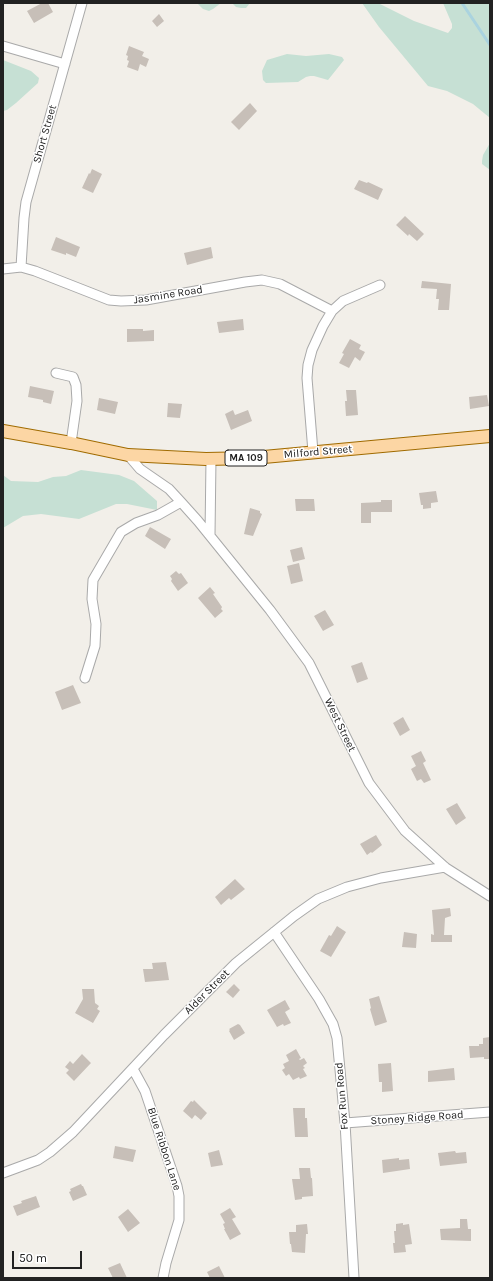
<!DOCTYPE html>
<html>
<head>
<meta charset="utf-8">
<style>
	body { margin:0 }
	#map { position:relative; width:493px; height:1281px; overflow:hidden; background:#f2efe9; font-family:Karla,sans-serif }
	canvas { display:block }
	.frame { position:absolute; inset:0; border:4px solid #222; pointer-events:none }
	.scale { position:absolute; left:12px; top:1251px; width:70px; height:18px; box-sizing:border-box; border:2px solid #222; border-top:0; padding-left:5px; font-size:12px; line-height:14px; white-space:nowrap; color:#222; -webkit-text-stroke:3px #fff; paint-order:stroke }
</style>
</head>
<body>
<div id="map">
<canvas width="493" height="1281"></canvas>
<div class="frame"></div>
<div class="scale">50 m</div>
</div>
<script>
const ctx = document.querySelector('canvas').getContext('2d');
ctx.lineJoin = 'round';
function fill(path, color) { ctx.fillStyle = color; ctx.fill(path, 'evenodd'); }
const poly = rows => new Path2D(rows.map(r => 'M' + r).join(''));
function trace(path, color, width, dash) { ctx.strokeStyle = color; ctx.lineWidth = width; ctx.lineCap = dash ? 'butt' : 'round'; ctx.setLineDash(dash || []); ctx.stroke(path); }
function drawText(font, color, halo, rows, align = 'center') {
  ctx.font = font + ' Karla,sans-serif'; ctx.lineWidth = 3; ctx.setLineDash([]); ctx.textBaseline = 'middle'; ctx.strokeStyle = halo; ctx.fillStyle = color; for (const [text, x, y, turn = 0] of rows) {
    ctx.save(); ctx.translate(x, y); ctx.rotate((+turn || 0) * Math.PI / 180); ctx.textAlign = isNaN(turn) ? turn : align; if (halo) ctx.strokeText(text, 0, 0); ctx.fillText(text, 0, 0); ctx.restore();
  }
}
fill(poly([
	[197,3,221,3,213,9,209,11,203,9],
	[232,3,250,3,246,8,241,8,236,7],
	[362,3,378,3,414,21,448,33,452,28,452,24,443,3,490,3,490,118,473,104,447,91,428,86,379,27],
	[287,54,306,56,329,54,342,57,344,60,328,80,314,76,310,76,306,77,298,82,266,83,263,80,262,71,267,60],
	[3,60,31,71,39,78,38,83,16,103,7,110,3,111],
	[490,143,490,170,482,164,482,161,483,155],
	[81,470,119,475,134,481,157,501,157,510,127,504,116,504,79,519,41,514,23,516,3,528,3,475,11,481,38,482,53,477,66,476]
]), '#c6e0d4');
trace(poly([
	[462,3,490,45]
]), '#aad3df', 3);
fill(poly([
	[42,3,48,3,53,12,34,23,27,11],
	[159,14,164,21,157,27,152,21],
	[129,46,144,52,142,56,149,59,146,67,140,64,138,71,127,67,129,61,127,60,128,56,126,55],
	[250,103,257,111,239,130,231,122],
	[92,169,102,174,93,193,82,188,89,173,90,174],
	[359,180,367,183,368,182,383,189,378,200,354,189],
	[405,216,424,234,417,241,409,234,408,236,396,225],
	[56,237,80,247,76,257,66,253,66,255,51,250],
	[211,247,213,258,187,265,184,253],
	[422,281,451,284,449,310,438,310,439,299,436,299,437,289,421,288],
	[243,319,244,330,219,333,217,322],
	[127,329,143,329,143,331,154,330,154,341,127,342],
	[350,339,361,345,359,349,365,352,360,361,355,357,349,368,339,363,344,354,342,353],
	[30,386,54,391,51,404,43,402,43,400,28,397],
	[346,390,356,390,358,415,346,416,345,401,347,401],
	[487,395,489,406,470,409,469,397],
	[99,398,118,402,115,414,97,410],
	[168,403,182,404,180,418,167,417],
	[233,410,235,415,248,410,252,421,231,430,225,414],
	[436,491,438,502,431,503,431,508,423,509,423,505,421,505,419,493],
	[295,499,314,499,315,511,296,511],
	[381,500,392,500,392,512,371,512,371,523,361,523,361,503,381,502],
	[250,508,260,511,260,513,262,514,253,536,244,534],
	[150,527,171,539,165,549,145,536],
	[302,547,305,559,293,562,290,550],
	[299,563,303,581,291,584,287,566],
	[176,571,179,574,181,573,188,583,178,591,171,581,172,579,170,576],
	[210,587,215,593,213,594,222,607,221,609,223,611,215,618,198,598],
	[325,610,334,625,323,631,314,616],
	[362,662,368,679,357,683,351,666],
	[73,685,81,703,62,710,55,692],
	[403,717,410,730,400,736,393,723],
	[421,751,426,761,423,763,431,780,424,783,421,779,417,781,411,769,416,766,411,756],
	[457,803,466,818,456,825,446,809],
	[376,835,382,845,372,853,371,852,367,855,360,844],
	[235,879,245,889,231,900,229,898,221,905,215,897],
	[450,908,451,916,445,918,444,935,452,935,452,942,431,942,431,934,434,935,432,910],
	[337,926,346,932,331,957,320,951,329,935,331,936],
	[404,932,417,934,416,948,402,947],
	[166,962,169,980,145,982,143,969,153,969,152,963],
	[234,984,240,990,233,998,226,992],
	[82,989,94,989,95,1003,99,1006,97,1009,100,1011,93,1023,75,1013,83,999],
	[379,996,387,1022,375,1026,370,1009,371,1008,369,999],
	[285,1000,290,1009,285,1012,291,1023,284,1026,283,1024,277,1027,267,1010],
	[238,1024,240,1025,245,1033,234,1040,229,1031,230,1030,229,1029],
	[490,1037,490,1059,484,1059,484,1057,470,1058,469,1046,479,1046,479,1044,483,1044,483,1038],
	[296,1049,301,1058,299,1059,300,1060,304,1058,307,1063,303,1066,305,1068,303,1069,307,1076,300,1079,299,1077,293,1080,289,1074,286,1076,282,1070,285,1068,283,1064,289,1061,286,1055],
	[82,1054,91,1063,74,1081,66,1073,69,1070,65,1067,70,1061,73,1064],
	[391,1063,393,1091,382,1092,382,1082,379,1082,378,1064],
	[454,1068,455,1080,428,1082,428,1071],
	[194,1100,207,1113,201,1120,195,1115,192,1119,183,1111,191,1101,193,1102],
	[293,1108,305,1108,305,1118,307,1118,308,1137,295,1137],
	[115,1146,136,1150,133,1162,113,1158],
	[219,1150,223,1165,211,1167,208,1153],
	[455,1151,456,1153,466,1152,467,1163,440,1166,438,1153],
	[399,1158,399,1160,409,1159,410,1169,383,1173,382,1160],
	[299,1168,310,1168,311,1178,312,1178,313,1196,302,1197,302,1199,295,1200,292,1179,300,1179],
	[81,1184,82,1186,83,1186,87,1195,73,1201,69,1192,71,1191,70,1189],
	[36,1196,40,1207,17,1216,13,1206,22,1203,21,1201],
	[230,1208,236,1217,232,1219,241,1234,230,1240,224,1229,225,1229,223,1224,225,1223,220,1214],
	[128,1209,140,1223,128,1232,118,1217],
	[460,1219,467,1219,468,1229,471,1229,471,1241,441,1240,440,1229,460,1228],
	[403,1223,403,1225,409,1224,412,1244,405,1245,406,1252,394,1253,393,1243,395,1243,394,1231,396,1231,396,1224],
	[307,1224,308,1234,306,1234,305,1253,292,1252,291,1244,290,1244,289,1232,296,1232,296,1225],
	[120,1263,127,1278,113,1278,108,1268],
	[219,1266,225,1278,210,1278,207,1272]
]), '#c7bfb8');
const minor = poly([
	[3,46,65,64],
	[21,267,24,218,26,202,82,3],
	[3,269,21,267,35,271,109,300,121,301,146,300,245,282,262,280,280,284,332,311],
	[56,373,73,377,76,385,77,401,71,443],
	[313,452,307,378,308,365,312,350,323,326,332,311,343,301,380,285],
	[128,455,140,469,169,489,181,502,198,521,270,610,309,663,369,783,405,831,446,868,490,896],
	[210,535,211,459],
	[85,678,95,646,96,624,92,599,93,580,121,532,136,523,158,515,181,502],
	[274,932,319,999,333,1024,337,1038,345,1123,354,1278],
	[133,1069,145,1091,177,1186,179,1196,179,1220,166,1263,163,1278],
	[345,1123,490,1112],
	[3,1173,38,1160,50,1152,73,1132,164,1035,236,963,294,916,318,899,347,887,381,878,445,867]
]);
const major = poly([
	[3,431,71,443,128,455,206,459,253,458,490,436]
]);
trace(minor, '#a9a9a9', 11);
trace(major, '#a06b00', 14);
trace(minor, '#fff', 9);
trace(major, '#fcd6a4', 12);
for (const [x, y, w] of [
	[246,458,42]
]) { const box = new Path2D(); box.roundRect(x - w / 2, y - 8, w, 16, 3); ctx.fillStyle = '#fff'; ctx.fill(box); trace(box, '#222', 1); }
drawText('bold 10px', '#222', null, [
	["MA 109",246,458]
]);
drawText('11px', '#222', '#fff', [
	["Short Street",45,134,-74],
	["Jasmine Road",168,295,-9],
	["Milford Street",318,452,-5],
	["West Street",340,725,64],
	["Alder Street",207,992,-45],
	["Fox Run Road",342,1096,-95],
	["Stoney Ridge Road",417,1118,-4],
	["Blue Ribbon Lane",164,1149,72]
]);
</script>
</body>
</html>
